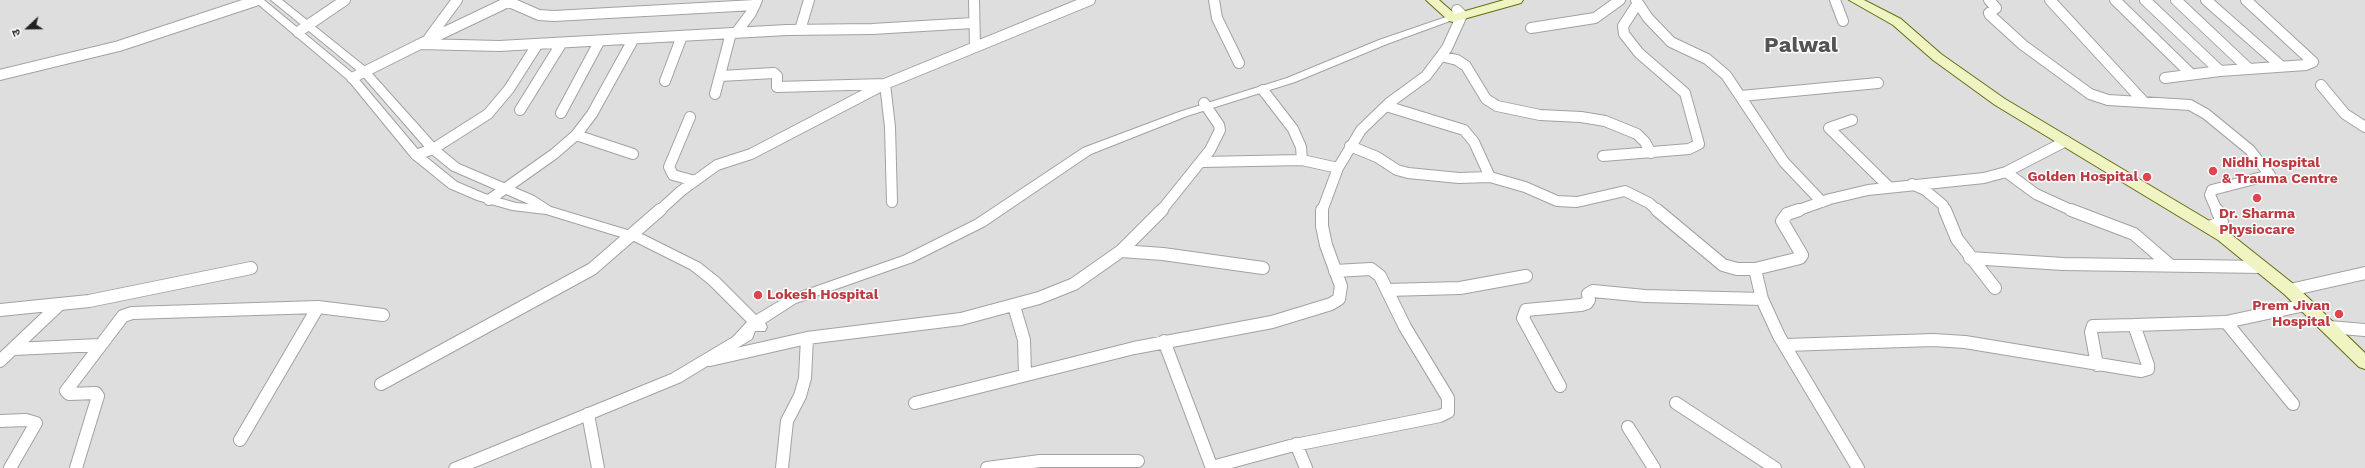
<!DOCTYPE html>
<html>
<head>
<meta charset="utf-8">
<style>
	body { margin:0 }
	#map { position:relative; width:2365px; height:468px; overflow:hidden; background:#f0eee9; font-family:"Work Sans","Noto Sans Devanagari",sans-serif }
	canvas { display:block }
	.north { position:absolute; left:8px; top:8px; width:40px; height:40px; -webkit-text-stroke:3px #fff; paint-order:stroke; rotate:248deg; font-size:11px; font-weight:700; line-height:16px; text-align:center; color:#212121 }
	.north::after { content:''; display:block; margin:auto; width:14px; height:18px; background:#212121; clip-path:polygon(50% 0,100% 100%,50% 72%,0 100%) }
</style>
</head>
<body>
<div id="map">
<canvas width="2365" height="468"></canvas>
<div class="north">उ</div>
</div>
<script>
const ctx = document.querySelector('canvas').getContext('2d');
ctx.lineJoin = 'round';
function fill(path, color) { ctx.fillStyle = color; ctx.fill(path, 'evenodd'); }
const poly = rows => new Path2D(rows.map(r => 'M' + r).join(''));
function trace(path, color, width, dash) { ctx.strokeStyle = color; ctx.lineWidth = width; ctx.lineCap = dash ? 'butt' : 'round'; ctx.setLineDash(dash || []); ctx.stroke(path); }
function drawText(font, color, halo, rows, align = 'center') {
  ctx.font = font + ' "Work Sans",sans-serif'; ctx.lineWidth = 3; ctx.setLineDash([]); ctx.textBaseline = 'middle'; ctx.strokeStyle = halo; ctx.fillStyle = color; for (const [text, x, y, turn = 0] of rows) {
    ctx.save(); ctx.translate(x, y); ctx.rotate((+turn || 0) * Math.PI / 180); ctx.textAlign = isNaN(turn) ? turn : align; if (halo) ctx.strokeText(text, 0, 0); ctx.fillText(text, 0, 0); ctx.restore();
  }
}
fill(poly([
	[0,0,2365,0,2365,468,0,468]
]), '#dfdede');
const minorFar1 = poly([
	[974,0,975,46],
	[1214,0,1217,18,1239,63],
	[1636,0,1648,18,1671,42,1707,59,1726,75,1784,162,1822,202],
	[1835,0,1843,21],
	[1989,0,1996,8,1989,13,1990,15,2023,45,2090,94,2108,100,2190,105,2206,114,2250,150,2270,175,2212,190,2210,195,2217,211],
	[2050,0,2144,102],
	[2115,0,2191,74],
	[2145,0,2220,71],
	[2176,0,2248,68],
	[2206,0,2281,66],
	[509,2,539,15,554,16,755,5],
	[1531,28,1595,18,1620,0],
	[800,30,809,0],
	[298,32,345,0],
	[736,33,751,13,757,0],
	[429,38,457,0],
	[422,43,512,0],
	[1441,56,1457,60,1466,66,1486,99,1497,106,1540,115,1581,117,1605,121,1637,134,1645,142,1651,153],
	[0,75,119,46,258,0],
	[720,76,774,73,777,76,777,87,885,84,890,127,892,202],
	[352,78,420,44,499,46,787,30,872,29,973,23],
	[2165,78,2220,71,2306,65,2313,62,2246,0],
	[665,81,682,36],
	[2321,85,2345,114,2365,127],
	[1263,90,1293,129,1301,147,1302,160],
	[715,94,731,33],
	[1741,96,1878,83],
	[1386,106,1464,130,1474,142,1490,177],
	[520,110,561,44],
	[561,113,599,42],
	[690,117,669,167,673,175,695,181],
	[1852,120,1829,128,1889,187],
	[576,135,633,154],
	[1350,146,1377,157,1397,170,1408,173,1459,178,1490,177,1525,187,1557,201,1577,202,1625,191,1649,203,1658,211],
	[416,155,433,149,488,114,509,89,537,45],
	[1603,156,1689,149,1699,144,1685,93,1639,53,1624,34,1623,26,1638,3],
	[1202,162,1302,160,1338,168],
	[2006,172,2036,194,2073,211],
	[1912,184,1925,190,1943,205,1945,211],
	[489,200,554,154,576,135,592,114,633,40],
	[659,211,681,191,717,165,751,154,885,84,1090,0],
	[1161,211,1210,150,1220,130,1219,125,1204,103],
	[1322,211,1338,168,1361,130,1389,103,1426,76,1447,48,1462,15,1457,10],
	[1796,211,1830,199,1868,190,1984,178,2006,172,2066,141]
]);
const minor = poly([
	[1657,210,1723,265,1737,269,1755,269,1800,258,1802,255,1782,221,1787,214,1799,210],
	[1945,210,1957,239,1995,288],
	[2071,210,2134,234,2171,266],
	[2209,227,2222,222,2217,210],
	[1121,251,1163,254,1263,268],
	[1970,258,2063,264,2262,267],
	[1755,269,1762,299,1779,336,1858,468],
	[1387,290,1460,288,1526,276],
	[2290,290,2365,273],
	[1014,306,1024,340,1025,374],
	[0,310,89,301,251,268],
	[2226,322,2293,404],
	[2329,327,2365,330],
	[1164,341,1212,468],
	[1786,345,1933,340,1965,342,2141,371,2148,369,2148,365,2134,325,2226,322,2305,305],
	[14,349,99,345],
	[710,360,807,338,961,319,1039,298,1074,284,1121,251,1162,210],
	[0,361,60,304],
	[2097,365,2091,332,2093,326,2134,325],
	[381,384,592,269,660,210],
	[1560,386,1523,318,1526,310,1581,305,1587,303,1589,300,1588,294,1593,291,1645,296,1762,299],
	[915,403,1134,348,1272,322,1331,304,1339,299,1341,286,1326,245,1322,226,1322,210],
	[1676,403,1775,468],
	[588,414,598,468],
	[0,421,26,420,36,423,10,468],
	[1628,427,1654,468],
	[240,440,318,307],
	[1296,444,1306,468],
	[1212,467,1290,446,1440,416,1448,412,1448,398,1405,327,1380,276,1371,269,1335,271],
	[76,468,98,396,96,393,69,394,66,391,123,316,132,313,318,307,383,315],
	[782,468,787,421,800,396,805,378,807,338],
	[987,468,1040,461,1138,461]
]);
const tertiary = poly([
	[253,0,264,0,356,76,420,152,457,182,485,194,516,203,529,204,451,170,429,152,360,73,271,0,282,0,368,69,437,146,459,164,534,196,551,207,644,235,700,263,719,278,756,315,786,297,903,256,975,220,1083,148,1179,112,1287,78,1379,40,1449,16,1457,16,1458,18,1387,44,1295,82,1187,116,1091,154,985,226,913,262,796,303,765,323,767,327,765,331,755,331,752,339,681,382,473,468,449,468,451,464,671,374,733,337,747,322,709,284,690,269,634,241,546,214,512,210,477,200,449,188,412,158,348,80,253,0]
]);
const secondary = poly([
	[1426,0,1439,0,1455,14,1504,0,1523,0,1521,3,1453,22,1449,21,1426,0],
	[1849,0,1864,0,1901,19,1941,54,2005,99,2228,232,2296,286,2365,353,2365,369,2359,367,2284,294,2218,240,1995,105,1933,60,1893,25,1849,0]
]);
trace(minorFar1, '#a2a2a2', 12);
trace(minor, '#a2a2a2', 14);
trace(tertiary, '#a2a2a2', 2);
trace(secondary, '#626f11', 2);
trace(minorFar1, '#fff', 10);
trace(minor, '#fff', 12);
fill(tertiary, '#fff');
fill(secondary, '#f0f4c3');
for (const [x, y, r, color] of [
	[2213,171,5,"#e0444e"],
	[2147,177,5,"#e0444e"],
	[2257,198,5,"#e0444e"],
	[758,295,5,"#e0444e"],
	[2339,314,5,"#e0444e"]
]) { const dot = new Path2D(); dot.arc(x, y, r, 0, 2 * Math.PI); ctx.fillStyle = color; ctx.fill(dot); trace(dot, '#fff', 1.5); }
drawText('bold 14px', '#be3a42', '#fff', [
	["Nidhi Hospital",2222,163],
	["& Trauma Centre",2222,179],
	["Golden Hospital",2138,177,"right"],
	["Dr. Sharma",2257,214,"center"],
	["Physiocare",2257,230,"center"],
	["Lokesh Hospital",767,295],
	["Prem Jivan",2330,306,"right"],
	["Hospital",2330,322,"right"]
], 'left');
drawText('bold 22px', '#545454', '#fff', [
	["Palwal",1801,46]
]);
</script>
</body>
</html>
